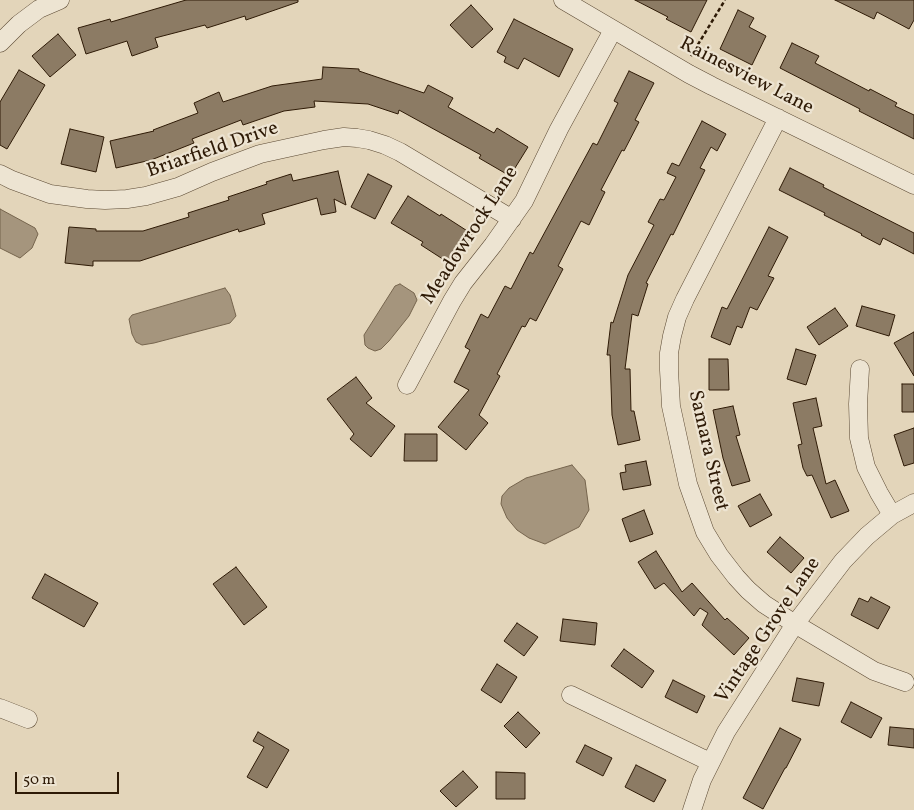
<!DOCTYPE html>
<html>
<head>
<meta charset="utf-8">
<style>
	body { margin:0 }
	#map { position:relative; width:914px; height:810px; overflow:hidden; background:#e3d5ba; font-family:Vollkorn,serif }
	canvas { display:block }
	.scale { position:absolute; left:15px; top:772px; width:104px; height:22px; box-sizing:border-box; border:2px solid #2e1a06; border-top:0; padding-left:6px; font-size:15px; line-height:18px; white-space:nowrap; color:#2e1a06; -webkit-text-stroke:4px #ede4d2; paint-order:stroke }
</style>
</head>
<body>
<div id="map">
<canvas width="914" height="810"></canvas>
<div class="scale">50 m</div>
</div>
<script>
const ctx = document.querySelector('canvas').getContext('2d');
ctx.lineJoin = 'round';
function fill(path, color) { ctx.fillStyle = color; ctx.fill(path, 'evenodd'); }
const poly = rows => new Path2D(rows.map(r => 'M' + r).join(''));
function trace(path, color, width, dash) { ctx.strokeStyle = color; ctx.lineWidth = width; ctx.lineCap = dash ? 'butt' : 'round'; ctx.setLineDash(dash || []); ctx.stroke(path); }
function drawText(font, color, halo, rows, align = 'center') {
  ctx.font = font + ' Vollkorn,serif'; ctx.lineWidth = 4.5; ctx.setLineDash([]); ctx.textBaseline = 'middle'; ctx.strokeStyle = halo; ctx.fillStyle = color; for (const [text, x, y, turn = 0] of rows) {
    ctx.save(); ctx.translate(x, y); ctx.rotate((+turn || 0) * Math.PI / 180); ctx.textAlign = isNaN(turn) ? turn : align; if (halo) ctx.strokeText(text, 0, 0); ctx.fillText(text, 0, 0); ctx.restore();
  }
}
const water = poly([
	[0,209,35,228,38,234,32,248,20,258,0,248,0,209],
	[400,284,414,293,417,300,409,316,389,341,381,349,375,351,368,348,365,345,364,335,395,286,400,284],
	[225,288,230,295,236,316,230,323,154,343,142,345,136,342,132,334,129,319,132,315,225,288],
	[572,465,585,480,589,510,579,527,545,544,529,538,517,530,507,518,501,504,502,496,509,488,526,478,572,465]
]);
fill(water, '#a5957d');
trace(water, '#75644d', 1);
const building = poly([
	[186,0,298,0,298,2,246,20,245,16,207,28,205,25,155,38,158,47,132,56,127,41,86,54,78,28,110,19,111,22,186,0],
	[635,0,707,0,691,32,666,19,668,17,635,0],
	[835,0,914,0,914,20,909,29,877,12,874,19,835,0],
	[471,5,493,29,472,48,450,25,471,5],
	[738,10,754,18,749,27,766,36,752,65,720,49,738,10],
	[514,19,573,49,559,77,524,58,518,69,504,62,506,57,497,52,514,19],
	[58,34,76,55,50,77,32,56,58,34],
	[792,43,819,56,815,63,869,91,870,89,897,103,895,106,914,115,914,139,859,111,860,109,780,68,792,43],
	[323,67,359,69,359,71,424,93,428,85,453,98,448,107,494,133,497,128,528,147,510,176,479,158,481,155,399,110,398,114,368,104,314,101,315,107,284,111,243,125,241,120,192,139,194,143,151,160,116,168,110,141,154,131,153,130,198,113,194,103,219,92,223,102,272,86,322,79,323,67],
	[19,70,45,85,7,149,0,145,0,102,19,70],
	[629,71,654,83,635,120,639,122,624,151,622,150,601,190,605,192,589,225,581,221,558,266,563,269,536,321,530,318,525,327,522,326,497,374,500,376,479,415,488,423,466,450,438,427,469,390,454,382,470,350,465,347,481,314,488,318,505,286,511,289,530,252,533,254,593,143,597,145,618,103,614,101,629,71],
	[702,121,726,134,717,151,711,147,700,168,705,170,673,235,671,234,646,283,648,284,638,316,632,314,625,369,630,369,631,411,634,411,640,440,618,445,612,415,610,355,607,355,611,322,613,323,628,275,654,225,648,222,660,199,664,200,676,177,667,173,672,163,679,166,702,121],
	[70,129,104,137,96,172,61,164,70,129],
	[790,168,824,185,823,187,914,233,914,254,883,238,880,245,861,235,862,234,824,215,825,213,779,190,790,168],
	[338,171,346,205,334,199,336,212,321,215,317,198,262,214,265,224,239,232,238,229,140,261,93,261,93,266,65,263,69,227,96,229,96,231,143,231,189,217,188,213,229,200,228,197,267,184,266,182,291,174,293,181,338,171],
	[368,174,392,186,375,219,351,207,368,174],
	[408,196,440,216,441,214,472,234,452,265,421,245,423,242,391,223,408,196],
	[769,227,788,237,768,276,774,278,757,310,750,307,742,328,737,326,730,345,711,337,722,307,727,309,769,227],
	[862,306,895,315,889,336,856,326,862,306],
	[835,308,848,326,819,345,807,327,835,308],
	[914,332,914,376,894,343,914,332],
	[796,349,816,355,806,385,787,379,796,349],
	[709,359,728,359,729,390,709,390,709,359],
	[356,377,372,398,366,403,395,426,371,457,350,439,354,434,327,399,356,377],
	[902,384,914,384,914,412,902,412,902,384],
	[816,398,822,426,813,428,826,484,835,480,849,511,831,518,812,475,807,476,803,468,798,445,802,444,793,403,816,398],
	[733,406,740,435,736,436,750,481,732,486,723,458,713,410,733,406],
	[914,428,914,463,904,466,894,435,914,428],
	[405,434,437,434,437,461,404,461,405,434],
	[646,461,651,485,623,490,620,473,626,472,625,465,646,461],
	[760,494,772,515,750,527,738,506,760,494],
	[644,510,653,534,630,542,622,519,644,510],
	[780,537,804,558,791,573,767,552,780,537],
	[656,551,682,592,692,583,725,620,727,618,749,638,734,655,702,625,708,613,700,608,694,616,664,583,655,589,638,562,656,551],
	[236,567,267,607,244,625,213,584,236,567],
	[45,574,98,603,84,627,32,598,45,574],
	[871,597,890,607,878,629,851,615,859,598,868,602,871,597],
	[563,619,597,623,595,645,560,641,563,619],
	[517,623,538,637,524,656,504,641,517,623],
	[624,649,654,671,642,688,611,666,624,649],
	[497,664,517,677,501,703,481,690,497,664],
	[797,678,824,683,819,706,792,701,797,678],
	[673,680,705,696,697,713,665,697,673,680],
	[851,702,882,718,871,738,841,722,851,702],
	[518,712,540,733,526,748,504,726,518,712],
	[890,727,914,729,914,748,888,745,890,727],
	[780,728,801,739,786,768,785,768,763,809,743,798,780,728],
	[258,732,289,750,267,788,247,777,264,747,253,741,258,732],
	[585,745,612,758,603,776,576,762,585,745],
	[636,765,666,780,654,802,625,787,636,765],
	[463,771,478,787,456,807,440,791,463,771],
	[496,772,525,773,525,799,496,799,496,772]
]);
fill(building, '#8c7b64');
trace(building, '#2e1a06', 1);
const minor = poly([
	[563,0,689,74,712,86,914,185],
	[0,43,19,24,39,9,60,0],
	[778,118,685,299,677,317,672,336,669,353,669,370,671,406,688,484,705,532,719,555,736,577,748,590,764,604,795,624,874,671,905,682],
	[0,174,12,180,50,194,87,199,105,200,127,199,146,196,178,187,212,172,260,154,324,140,344,137,357,138,369,140,385,145,400,152,512,219],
	[860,369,858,404,859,438,866,467,879,493,892,515],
	[407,385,452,301,463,283,493,245,524,201,559,129,613,30],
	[571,695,710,762],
	[0,708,28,719],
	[692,810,702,780,726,732,795,624,843,561,867,536,892,515,914,503]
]);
trace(minor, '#5b4933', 19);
trace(poly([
	[691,56,725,0]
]), '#2e1a06', 2.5, [4, 2.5]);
trace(minor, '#ede4d2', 18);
drawText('20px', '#2e1a06', '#ede4d2', [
	["Rainesview Lane",746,77,27],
	["Briarfield Drive",213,151,-19],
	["Meadowrock Lane",471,236,-57],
	["Samara Street",707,451,77],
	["Vintage Grove Lane",769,631,-56]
]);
</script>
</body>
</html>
